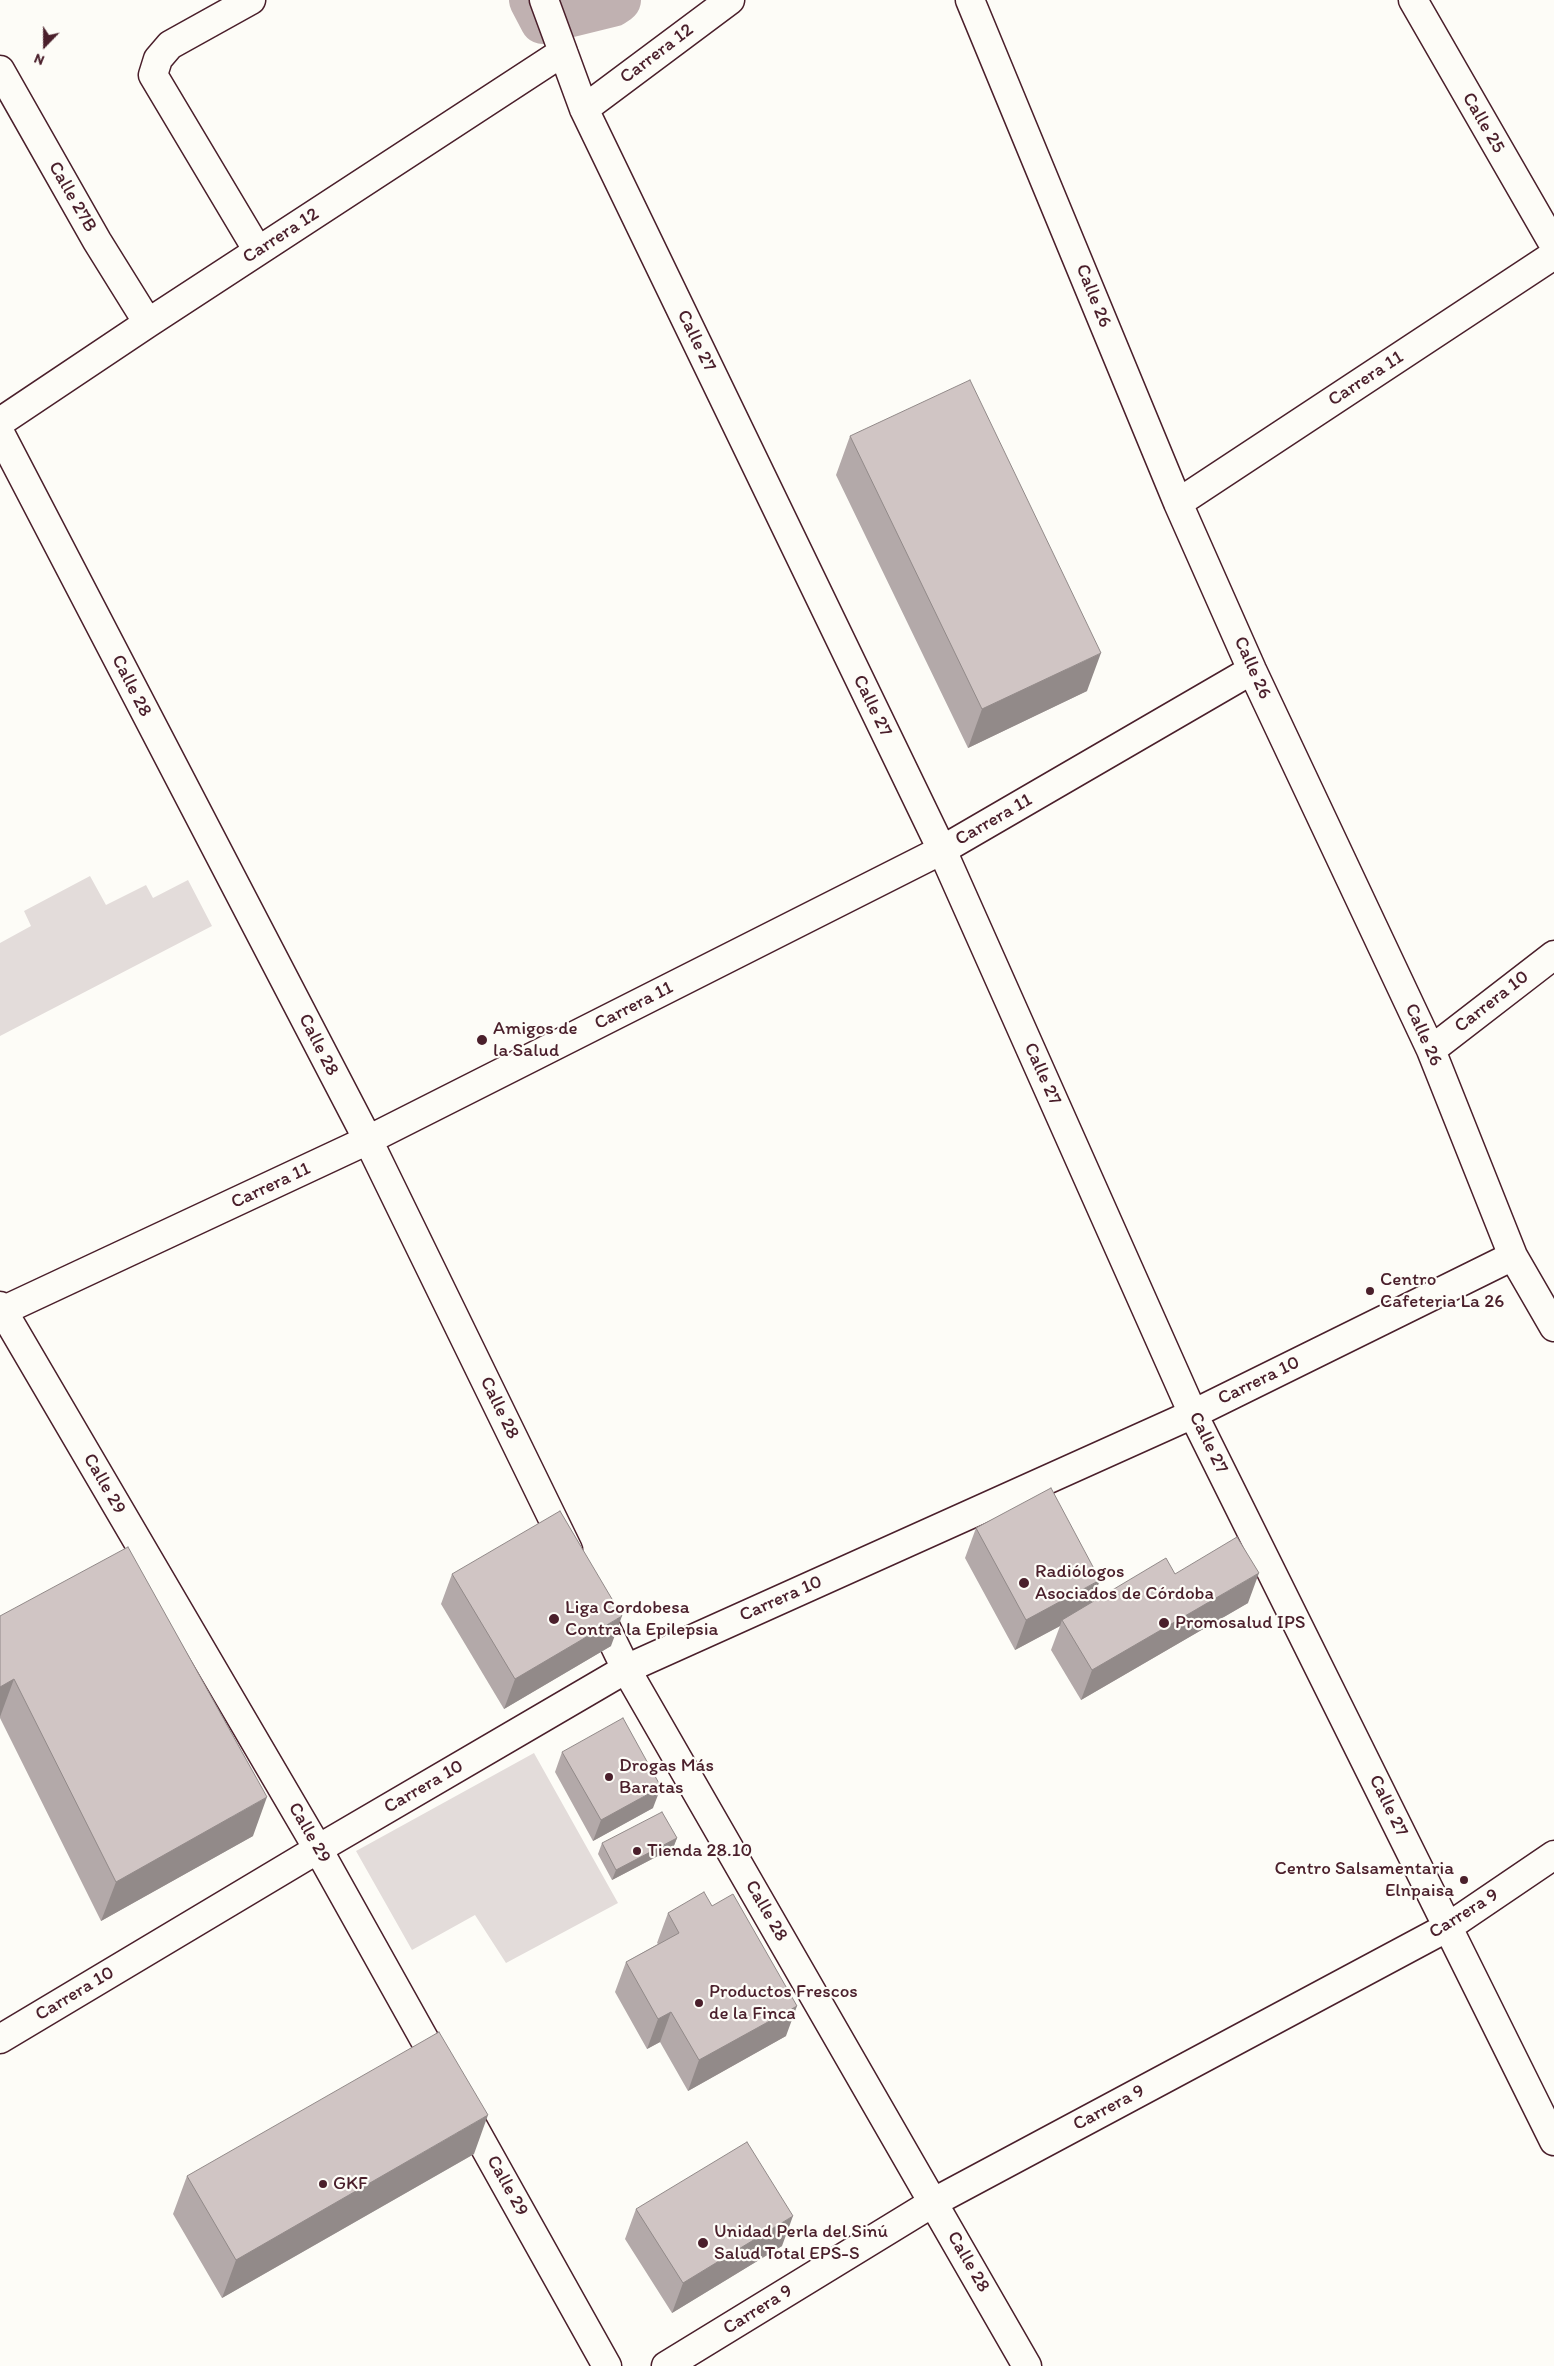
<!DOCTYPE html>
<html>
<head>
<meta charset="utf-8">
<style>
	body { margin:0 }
	#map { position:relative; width:1554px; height:2366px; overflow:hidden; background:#fdfcf7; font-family:Itim,sans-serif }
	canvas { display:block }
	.north { position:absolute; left:20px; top:20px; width:50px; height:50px; -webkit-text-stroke:4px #fdfcf7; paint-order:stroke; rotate:202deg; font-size:14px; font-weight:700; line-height:20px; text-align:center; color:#4a1f2b }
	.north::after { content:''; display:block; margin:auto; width:18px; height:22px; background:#4a1f2b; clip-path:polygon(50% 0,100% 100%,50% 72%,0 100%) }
</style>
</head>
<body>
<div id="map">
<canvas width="1554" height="2366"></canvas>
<div class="north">N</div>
</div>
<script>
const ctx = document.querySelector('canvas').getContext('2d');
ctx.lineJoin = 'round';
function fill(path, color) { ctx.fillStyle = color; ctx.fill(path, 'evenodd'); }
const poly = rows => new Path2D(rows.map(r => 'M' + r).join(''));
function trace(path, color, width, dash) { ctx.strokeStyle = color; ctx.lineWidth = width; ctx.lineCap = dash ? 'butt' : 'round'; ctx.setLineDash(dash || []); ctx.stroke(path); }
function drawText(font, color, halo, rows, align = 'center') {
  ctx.font = font + ' Itim,sans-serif'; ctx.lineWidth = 4.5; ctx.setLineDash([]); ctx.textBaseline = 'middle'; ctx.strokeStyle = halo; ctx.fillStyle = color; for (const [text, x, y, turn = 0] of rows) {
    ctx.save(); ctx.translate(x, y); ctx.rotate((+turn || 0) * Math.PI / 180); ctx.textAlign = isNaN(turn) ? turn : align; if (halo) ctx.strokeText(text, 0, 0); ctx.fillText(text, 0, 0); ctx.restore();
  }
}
fill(poly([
	[90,876,106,905,146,885,153,898,188,880,212,926,0,1036,0,943,31,926,24,911],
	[534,1753,618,1903,506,1963,475,1915,412,1950,356,1851]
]), '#e3dcda');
trace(poly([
	[532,0,543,21,612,4,618,0]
]), '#c0b1b1', 46);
const minor = poly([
	[251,0,170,45,158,59,153,75,258,251],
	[544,0,584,109,942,850,1193,1414,1554,2141],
	[970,0,1178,503,1252,670,1431,1050,1513,1256,1554,1327],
	[1413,0,1554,245],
	[0,70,97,241,148,323],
	[584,109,730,0],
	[0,422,148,323,563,52],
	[0,433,368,1140,568,1550],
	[1178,503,1554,255],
	[1431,1050,1554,955],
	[0,1306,318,1849,607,2366],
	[0,1312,368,1140,942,850,1252,670],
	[597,1609,626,1669,1027,2366],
	[0,2039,318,1849,626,1669,1193,1414,1513,1256],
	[666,2366,934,2202,1448,1927,1554,1855]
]);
trace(minor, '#4a1f2b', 31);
trace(minor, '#fdfcf7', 28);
fill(poly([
	[850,436,1087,691,968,748,836,475],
	[976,1528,1092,1602,1175,1574,1248,1603,1081,1700,1051,1650,1060,1626,1015,1650,965,1558],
	[452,1574,611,1646,504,1709,441,1604],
	[0,1616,253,1836,101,1921,0,1718],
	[562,1752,653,1808,593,1841,555,1772],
	[677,1838,673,1848,612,1880,598,1854,602,1843],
	[668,1913,786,2036,688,2091,660,2042,647,2049,615,1992,626,1962,658,1944,657,1943],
	[474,2154,222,2298,173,2214,187,2176],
	[636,2209,782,2246,672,2313,625,2239]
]), '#b3a9a9');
fill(poly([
	[1101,653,1087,691,968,748,982,709],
	[1259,1573,1248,1603,1081,1700,1092,1670],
	[1100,1580,1089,1610,1062,1620,1060,1626,1015,1650,1026,1620],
	[622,1616,611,1646,504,1709,515,1679],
	[14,1679,0,1717,0,1687],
	[661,1787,653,1808,593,1841,601,1820],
	[267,1797,253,1836,101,1921,116,1882],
	[677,1838,673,1848,612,1880,616,1870],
	[797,2006,786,2036,688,2091,699,2060],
	[671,2012,660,2042,647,2049,658,2019],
	[488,2115,474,2154,222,2298,236,2260],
	[793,2216,782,2246,672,2313,683,2283]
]), '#928a89');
const building = poly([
	[970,380,1101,653,982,709,850,436,970,380],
	[1051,1488,1100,1580,1026,1620,976,1528,1051,1488],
	[560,1511,622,1616,515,1679,452,1574,560,1511],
	[1237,1537,1259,1573,1092,1670,1062,1620,1166,1558,1175,1574,1237,1537],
	[128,1547,267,1797,116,1882,14,1679,0,1687,0,1616,128,1547],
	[623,1718,661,1787,601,1820,562,1752,623,1718],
	[662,1812,677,1838,616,1870,602,1843,662,1812],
	[704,1892,712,1906,733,1894,797,2006,699,2060,671,2012,658,2019,626,1962,679,1933,668,1913,704,1892],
	[439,2032,488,2115,236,2260,187,2176,439,2032],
	[747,2142,793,2216,683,2283,636,2209,747,2142]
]);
fill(building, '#d0c5c4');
trace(building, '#928a89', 1);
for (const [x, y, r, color] of [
	[482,1040,6,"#4a1f2b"],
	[1370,1291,5,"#4a1f2b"],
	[1024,1583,6,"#4a1f2b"],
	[554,1619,6,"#4a1f2b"],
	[1164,1623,6,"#4a1f2b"],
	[609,1777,5,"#4a1f2b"],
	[637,1851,5,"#4a1f2b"],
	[1464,1880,5,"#4a1f2b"],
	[699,2003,5,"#4a1f2b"],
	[323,2184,5,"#4a1f2b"],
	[703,2243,6,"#4a1f2b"]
]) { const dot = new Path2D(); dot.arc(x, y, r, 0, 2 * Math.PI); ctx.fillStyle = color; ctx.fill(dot); trace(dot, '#fdfcf7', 2); }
drawText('19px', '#4a1f2b', '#fdfcf7', [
	["Carrera 12",657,54,-37],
	["Calle 25",1483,123,60],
	["Calle 27B",72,197,60],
	["Carrera 12",281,236,-33],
	["Calle 26",1093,296,68],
	["Calle 27",696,341,64],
	["Carrera 11",1366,379,-33],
	["Calle 26",1252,668,66],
	["Calle 28",131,686,63],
	["Calle 27",872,706,64],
	["Carrera 11",994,820,-30],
	["Carrera 10",1492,1002,-38],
	["Carrera 11",634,1006,-27],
	["Calle 26",1423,1035,66],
	["Calle 28",318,1045,63],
	["Calle 27",1042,1074,66],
	["Carrera 11",271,1186,-25],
	["Carrera 10",1259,1381,-26],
	["Calle 28",499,1408,64],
	["Calle 27",1208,1443,64],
	["Calle 29",104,1484,60],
	["Carrera 10",781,1599,-24],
	["Carrera 10",424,1787,-30],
	["Calle 27",1388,1806,64],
	["Calle 29",309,1833,60],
	["Calle 28",766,1911,60],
	["Carrera 9",1464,1914,-32],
	["Carrera 10",75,1994,-31],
	["Carrera 9",1109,2108,-28],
	["Calle 29",507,2186,61],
	["Calle 28",968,2262,60],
	["Carrera 9",758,2310,-32]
]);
drawText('19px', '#4a1f2b', '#fdfcf7', [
	["Amigos de",493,1029],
	["la Salud",493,1051],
	["Centro",1380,1280],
	["Cafeteria La 26",1380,1302],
	["Radiólogos",1035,1572],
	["Asociados de Córdoba",1035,1594],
	["Liga Cordobesa",565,1608],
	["Contra la Epilepsia",565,1630],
	["Promosalud IPS",1175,1623],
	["Drogas Más",619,1766],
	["Baratas",619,1788],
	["Tienda 28.10",647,1851],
	["Centro Salsamentaria",1454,1869,"right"],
	["Elnpaisa",1454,1891,"right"],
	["Productos Frescos",709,1992],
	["de la Finca",709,2014],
	["GKF",333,2184],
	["Unidad Perla del Sinú",714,2232],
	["Salud Total EPS-S",714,2254]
], 'left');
</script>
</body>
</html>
